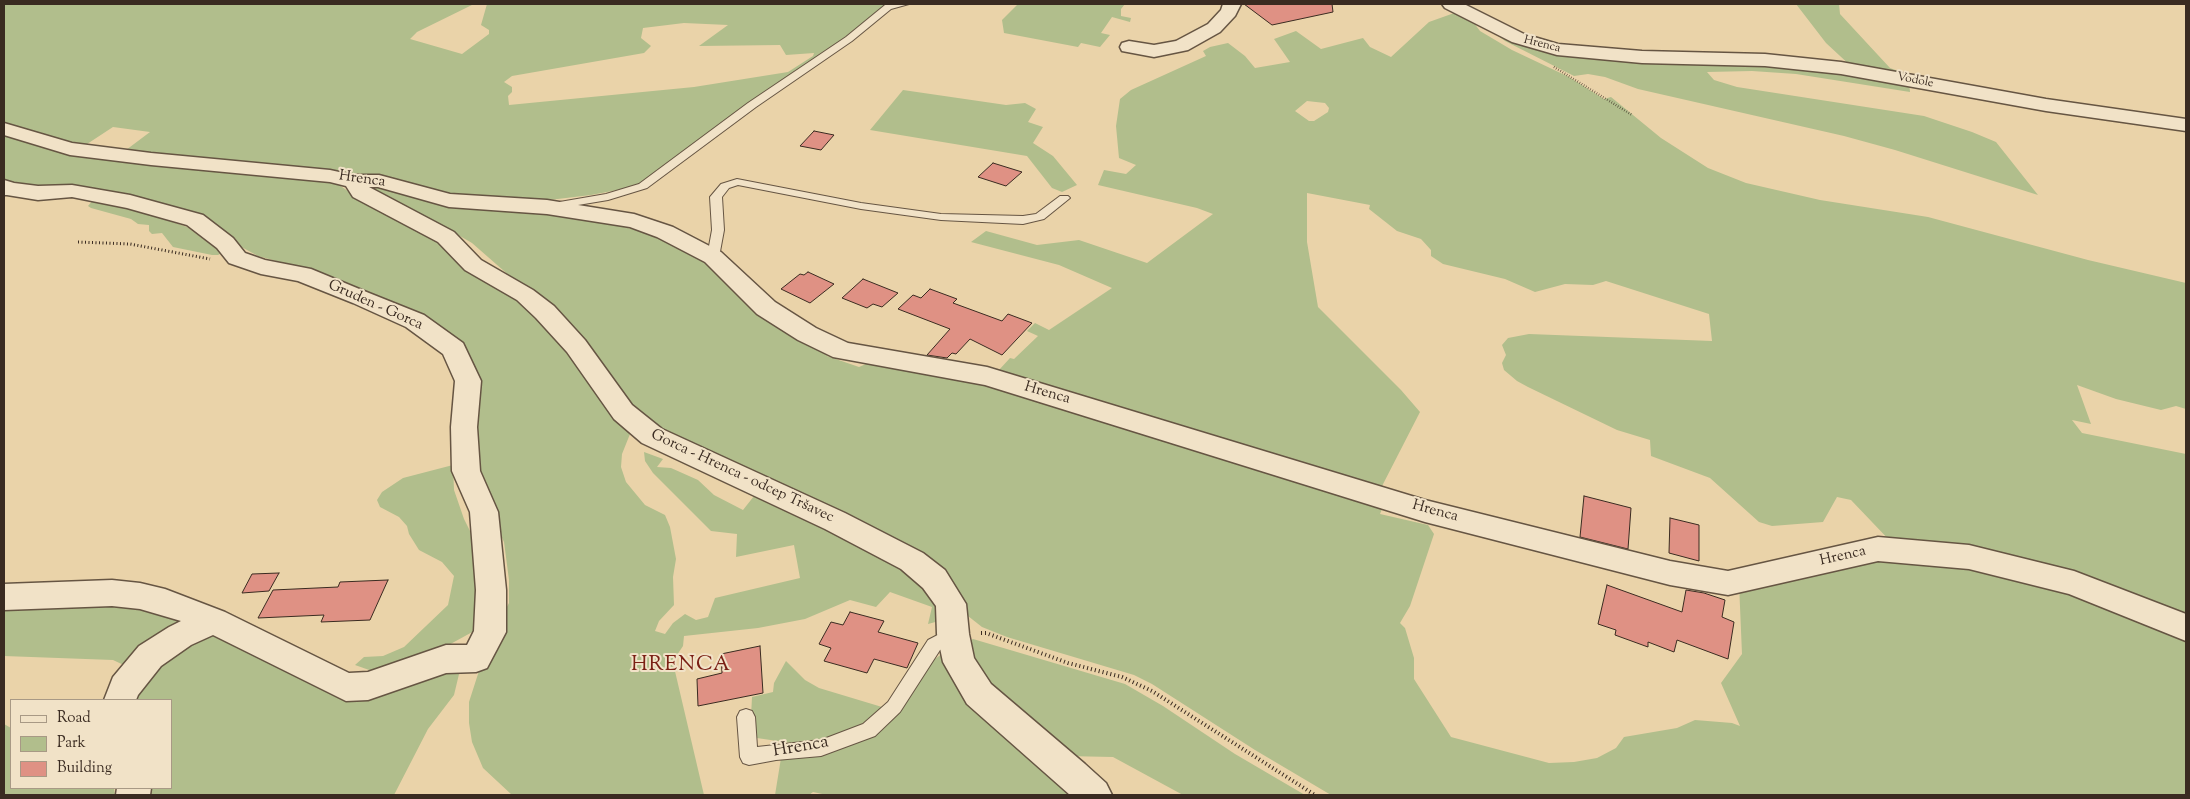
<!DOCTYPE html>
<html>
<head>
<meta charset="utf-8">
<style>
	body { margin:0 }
	#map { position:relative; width:2190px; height:799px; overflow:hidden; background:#ead3a9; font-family:"Sorts Mill Goudy",serif }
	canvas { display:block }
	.frame { position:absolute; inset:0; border:5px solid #3a2b21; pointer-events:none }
	.legend { position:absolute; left:10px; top:699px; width:162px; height:90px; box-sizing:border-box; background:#f1e2c7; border:1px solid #a89985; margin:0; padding:6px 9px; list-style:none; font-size:15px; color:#3a2b21 }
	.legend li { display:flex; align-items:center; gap:10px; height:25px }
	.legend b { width:25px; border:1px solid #a89985 }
</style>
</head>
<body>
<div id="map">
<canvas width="2190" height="799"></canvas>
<div class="frame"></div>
<ul class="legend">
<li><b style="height:6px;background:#f1e2c7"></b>Road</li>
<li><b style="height:14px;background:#b1be8c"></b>Park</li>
<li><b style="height:14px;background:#df9184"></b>Building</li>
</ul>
</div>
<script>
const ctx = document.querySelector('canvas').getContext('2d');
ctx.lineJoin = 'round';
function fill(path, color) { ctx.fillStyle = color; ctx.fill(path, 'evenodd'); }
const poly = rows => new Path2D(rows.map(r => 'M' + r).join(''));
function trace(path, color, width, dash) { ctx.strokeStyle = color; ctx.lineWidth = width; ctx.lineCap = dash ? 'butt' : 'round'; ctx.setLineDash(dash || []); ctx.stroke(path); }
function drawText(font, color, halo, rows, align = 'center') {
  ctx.font = font + ' "Sorts Mill Goudy",serif'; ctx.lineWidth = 4; ctx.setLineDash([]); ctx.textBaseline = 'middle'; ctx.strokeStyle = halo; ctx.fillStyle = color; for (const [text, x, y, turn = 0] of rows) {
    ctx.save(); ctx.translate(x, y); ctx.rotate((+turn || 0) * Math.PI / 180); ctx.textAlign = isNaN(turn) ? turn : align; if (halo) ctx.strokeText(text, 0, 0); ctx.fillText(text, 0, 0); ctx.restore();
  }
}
fill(poly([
	[4,4,474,4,417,32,410,39,462,54,489,34,489,30,481,25,487,4,898,4,887,5,873,15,864,25,647,180,633,187,591,195,541,201,457,196,417,186,386,176,122,153,150,132,113,127,84,146,4,125],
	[684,23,728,25,699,46,780,45,786,55,814,53,813,56,788,72,694,87,509,105,508,96,512,92,512,87,504,82,512,76,644,53,651,46,641,38,643,28],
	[1018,4,1125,4,1121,9,1121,16,1131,18,1130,22,1112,17,1101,33,1110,35,1100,47,1081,43,1078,47,1004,33,1002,20],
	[1796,4,1839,4,1840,14,1890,68,1928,82,1853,68,1826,43],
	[1457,12,1471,19,1480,31,1512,50,1569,77,1604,99,1611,97,1661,138,1708,168,1746,183,1820,200,1928,217,2088,260,2186,283,2186,409,2176,406,2161,410,2116,399,2077,385,2091,424,2072,420,2082,433,2186,454,2186,621,2078,581,1893,544,1851,500,1837,497,1823,522,1772,526,1759,522,1710,478,1651,456,1650,440,1617,430,1528,387,1517,381,1504,370,1502,363,1506,355,1502,345,1508,338,1529,334,1712,341,1709,314,1606,281,1593,285,1565,284,1535,292,1505,279,1443,264,1431,256,1431,250,1421,239,1397,231,1369,209,1370,205,1307,193,1307,242,1318,307,1401,390,1420,412,1380,490,1002,375,999,370,1010,358,1014,359,1038,336,1027,331,1035,323,1049,330,1112,288,1059,265,971,242,986,231,1037,245,1079,240,1147,263,1213,214,1197,208,1098,185,1104,170,1126,174,1136,165,1119,158,1116,126,1120,99,1131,90,1206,56,1203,51,1210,47,1228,43,1245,56,1255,68,1290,62,1274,39,1296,31,1321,49,1363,38,1370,47,1391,57,1429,22],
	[1307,101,1325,103,1329,108,1328,112,1314,121,1309,121,1295,111],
	[1495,31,1511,40,1765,64,1909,82,1910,92,1796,74,1752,71,1707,72,1714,80,1737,87,1924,116,1972,132,1996,142,2038,195,1895,150,1844,136,1638,89,1605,77,1588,74,1574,76,1505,41,1493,32],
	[903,90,1006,105,1025,103,1036,109,1028,122,1043,127,1033,143,1053,156,1077,185,1062,192,1052,188,1027,156,870,130],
	[4,132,68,152,317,178,336,183,354,195,449,244,542,318,627,426,630,434,622,454,621,467,626,482,645,505,665,515,670,527,676,559,673,577,674,605,659,621,655,631,665,634,673,623,685,614,696,620,708,617,715,598,800,578,794,545,736,557,737,534,711,531,653,473,645,461,644,452,663,459,657,467,671,468,698,480,714,495,743,510,758,491,869,542,941,599,939,621,928,624,932,607,890,592,876,607,850,600,805,619,758,628,684,636,683,646,675,658,674,667,704,795,512,795,483,768,472,742,469,723,469,702,487,646,509,603,509,580,504,542,480,491,463,354,302,268,258,256,236,244,195,215,23,189,4,184],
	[375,187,593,219,651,234,709,263,826,353,827,356,859,367,873,361,962,377,1384,504,1380,514,1428,525,1434,534,1410,606,1400,623,1405,628,1414,658,1414,679,1451,737,1549,763,1574,762,1597,758,1616,748,1624,737,1677,728,1695,720,1732,723,1740,726,1721,683,1742,654,1739,583,1904,556,1952,561,2085,595,2186,633,2186,795,1331,795,1255,750,1152,684,1134,675,1007,637,982,627,968,616,961,596,653,432,552,313,472,243,446,228,369,190],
	[94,199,141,211,187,227,222,253,218,255,212,255,173,247,162,233,152,234,149,231,149,225,138,224,131,219,91,208,88,206],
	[453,465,454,490,464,519,482,555,476,630,434,653,372,671,355,665,364,657,383,656,404,647,448,605,454,576,442,562,419,550,409,534,407,526,399,517,380,507,377,500,382,492,403,478],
	[95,594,192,615,128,667,113,660,4,656,4,601],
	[201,633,225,637,314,678,460,670,454,695,428,729,394,795,143,795,146,788,171,788,171,700,132,700,143,676],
	[973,639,1125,684,1163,706,1235,754,1305,795,1183,795,1113,757,1065,756,983,681,964,644],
	[943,653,1083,795,827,795,813,792,809,795,775,795,781,758,850,744,880,732,902,709,927,665],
	[786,661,805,680,819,688,882,707,878,714,850,731,820,739,791,743,750,737,752,697,773,692,774,683],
	[4,724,11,728,11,788,114,788,115,795,4,795]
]), '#b1be8c');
const building = poly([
	[1244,4,1332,4,1333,12,1272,25,1244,4],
	[814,131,834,135,821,150,800,146,814,131],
	[993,163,1022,172,1006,186,978,177,993,163],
	[808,272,834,284,810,303,781,289,800,274,804,275,808,272],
	[863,279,898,293,882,307,873,304,867,308,842,298,863,279],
	[930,289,957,299,953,303,1002,321,1008,314,1032,323,1002,355,970,339,956,354,952,353,947,358,927,355,950,329,898,309,913,295,921,298,930,289],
	[1584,496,1631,508,1628,549,1580,537,1584,496],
	[1670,518,1699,525,1699,561,1669,553,1670,518],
	[279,573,269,591,242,593,252,574,279,573],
	[388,580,370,620,321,622,324,615,258,618,273,590,338,587,340,582,388,580],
	[1607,585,1682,612,1686,590,1704,593,1725,600,1722,617,1734,622,1728,659,1677,640,1674,652,1648,642,1648,647,1615,635,1616,630,1598,624,1607,585],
	[850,612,884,621,878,632,918,643,907,668,874,659,867,673,824,661,831,648,819,644,831,622,843,625,850,612],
	[760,646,763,693,698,706,697,679,722,673,721,654,760,646]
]);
fill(building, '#df9184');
trace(building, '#3a2b21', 1);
const lane = poly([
	[891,4,909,4,891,9,852,41,756,107,647,188,608,200,548,210,542,207,548,204,606,194,639,184,748,103,846,37,885,5,891,4],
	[737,179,861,203,941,214,1023,216,1036,214,1060,196,1068,196,1070,198,1044,219,1023,224,941,220,861,209,738,185,729,188,722,197,724,230,719,257,717,260,709,260,707,257,712,230,710,197,721,184,737,179],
	[953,627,959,629,961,634,959,639,940,650,900,712,875,736,821,756,776,760,749,765,743,763,740,757,737,717,740,711,746,709,752,711,755,717,757,747,821,740,863,724,888,702,928,640,953,627]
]);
const street = poly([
	[1223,4,1241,4,1235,16,1220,32,1188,50,1154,57,1122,51,1120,47,1122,43,1129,41,1154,45,1176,41,1208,24,1221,10,1223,4],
	[1442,4,1464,4,1524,34,1558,44,1642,51,1765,54,1841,62,2046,99,2186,119,2186,131,2046,111,1841,74,1765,66,1642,63,1557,55,1512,42,1445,8,1442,4],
	[4,123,72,143,151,153,330,170,353,175,379,175,450,194,547,200,634,214,673,227,721,252,775,302,816,328,848,343,987,367,1425,500,1670,561,1728,571,1878,537,1969,545,2074,571,2186,614,2186,641,2069,594,1969,569,1878,561,1728,595,1670,585,1425,522,985,385,833,357,798,340,757,314,705,262,657,237,630,227,547,214,449,207,378,187,369,187,454,232,481,260,533,290,554,306,585,340,632,405,662,429,845,513,923,553,945,570,966,604,969,634,974,658,991,684,1085,764,1106,783,1112,795,1070,795,967,704,943,662,937,634,936,606,923,588,901,569,825,529,642,443,614,419,567,352,536,318,517,300,465,270,438,242,353,197,346,186,330,182,151,165,70,155,4,135,4,123],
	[4,180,14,183,38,186,72,185,130,195,203,215,233,238,245,253,265,260,311,269,369,293,424,315,463,343,481,381,477,427,480,471,498,512,506,590,506,632,487,668,476,672,446,673,368,700,346,701,213,635,191,645,161,666,138,695,136,700,104,700,113,677,139,646,169,627,181,621,140,609,112,606,4,610,4,584,112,580,140,583,165,589,225,612,349,673,368,672,446,645,467,645,474,631,476,590,470,512,452,471,451,427,455,381,443,354,406,327,353,303,298,281,261,274,229,263,217,248,187,225,127,208,72,197,38,200,7,195,4,195,4,180],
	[117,788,151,788,150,795,116,795,117,788]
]);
trace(lane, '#665543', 2);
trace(street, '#665543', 3);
trace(poly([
	[1554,67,1632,115]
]), '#3a2b21', 2.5, [0.5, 2]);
trace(poly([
	[78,242,130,244,210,259]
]), '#3a2b21', 3, [1, 2.5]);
trace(poly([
	[981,633,986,633,1068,663,1122,677,1152,691,1315,795]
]), '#3a2b21', 4, [1, 3]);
fill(lane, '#f1e2c7');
fill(street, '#f1e2c7');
drawText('12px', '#3a2b21', '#f1e2c7', [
	["Hrenca",1542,45,14],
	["Vodole",1915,81,11]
]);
drawText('15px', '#3a2b21', '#f1e2c7', [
	["Hrenca",362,180,8],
	["Gruden - Gorca",375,306,24],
	["Hrenca",1047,394,16],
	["Gorca - Hrenca - odcep Tršavec",742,477,25],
	["Hrenca",1435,512,15],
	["Hrenca",1843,557,-13]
]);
drawText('18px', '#3a2b21', '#f1e2c7', [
	["Hrenca",801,748,-10]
]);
ctx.letterSpacing = '1px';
drawText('21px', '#7a1f14', '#f1e2c7', [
	["HRENCA",681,666]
]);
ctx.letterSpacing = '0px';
</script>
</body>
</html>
